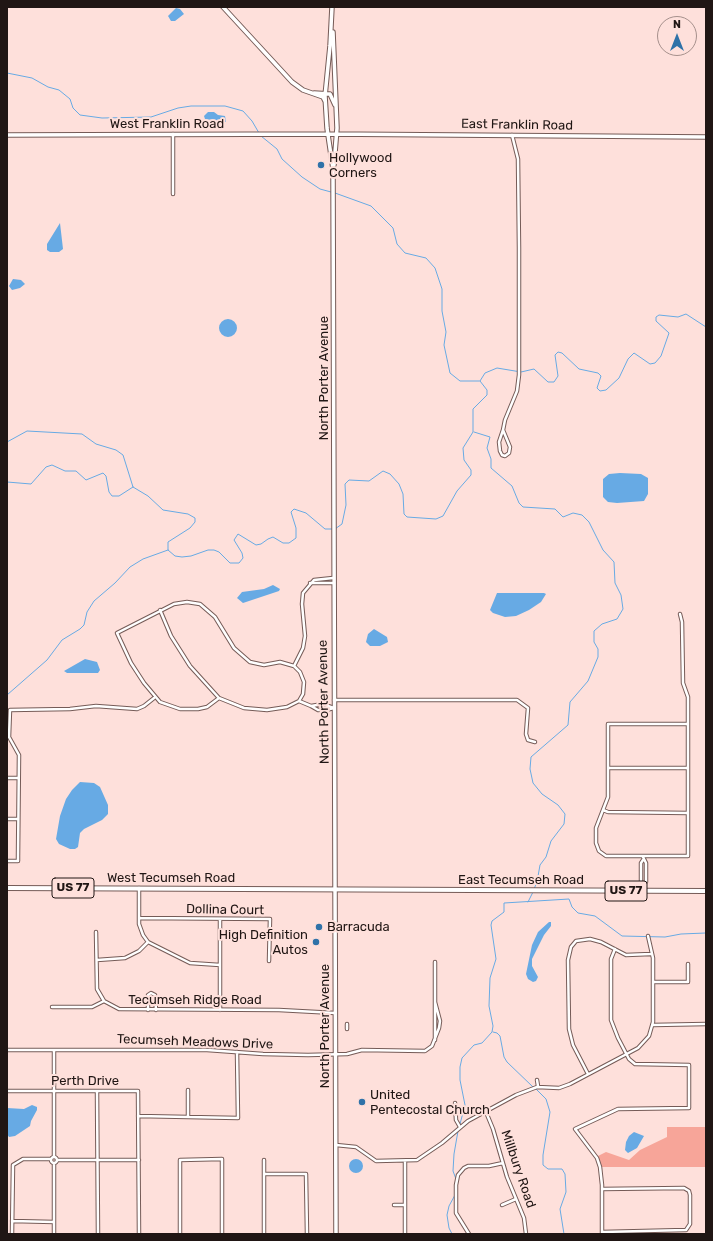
<!DOCTYPE html>
<html>
<head>
<meta charset="utf-8">
<style>
	body { margin:0 }
	#map { position:relative; width:713px; height:1241px; overflow:hidden; background:#fee0db; font-family:Rubik,sans-serif }
	canvas { display:block }
	.frame { position:absolute; inset:0; border:8px solid #201614; pointer-events:none }
	.north { position:absolute; left:657px; top:16px; width:40px; height:40px; box-sizing:border-box; background:#fee0db; border:1px solid #a58f8b; border-radius:50%; rotate:0deg; font-size:11px; font-weight:700; line-height:16px; text-align:center; color:#201614 }
	.north::after { content:''; display:block; margin:auto; width:14px; height:18px; background:#2f72a8; clip-path:polygon(50% 0,100% 100%,50% 72%,0 100%) }
</style>
</head>
<body>
<div id="map">
<canvas width="713" height="1241"></canvas>
<div class="frame"></div>
<div class="north">N</div>
</div>
<script>
const ctx = document.querySelector('canvas').getContext('2d');
ctx.lineJoin = 'round';
function fill(path, color) { ctx.fillStyle = color; ctx.fill(path, 'evenodd'); }
const poly = rows => new Path2D(rows.map(r => 'M' + r).join(''));
function trace(path, color, width, dash) { ctx.strokeStyle = color; ctx.lineWidth = width; ctx.lineCap = dash ? 'butt' : 'round'; ctx.setLineDash(dash || []); ctx.stroke(path); }
function drawText(font, color, halo, rows, align = 'center') {
  ctx.font = font + ' Rubik,sans-serif'; ctx.lineWidth = 4; ctx.setLineDash([]); ctx.textBaseline = 'middle'; ctx.strokeStyle = halo; ctx.fillStyle = color; for (const [text, x, y, turn = 0] of rows) {
    ctx.save(); ctx.translate(x, y); ctx.rotate((+turn || 0) * Math.PI / 180); ctx.textAlign = isNaN(turn) ? turn : align; if (halo) ctx.strokeText(text, 0, 0); ctx.fillText(text, 0, 0); ctx.restore();
  }
}
fill(poly([
	[667,1127,706,1127,706,1167,602,1167,598,1156,606,1152,629,1160,640,1150,667,1137]
]), '#f7a599');
fill(poly([
	[176,8,180,9,184,14,175,21,171,21,168,16],
	[208,112,214,112,218,115,225,116,226,122,205,119,204,116],
	[60,223,63,249,59,252,50,252,47,250,47,244],
	[13,279,21,280,25,284,20,288,12,290,9,286],
	'219 328a9 9 0 1 1 18 0a9 9 0 1 1-18 0Z',
	[620,473,641,474,648,478,648,494,644,501,617,503,608,502,603,497,603,479,609,474],
	[273,585,280,589,279,591,243,603,237,598,242,592,264,589],
	[497,593,544,593,546,594,541,602,529,610,516,616,505,617,493,613,490,610],
	[374,629,387,637,388,642,380,646,370,646,366,642,368,634],
	[85,659,97,662,100,670,98,673,67,673,64,671],
	[80,782,94,783,100,787,108,805,108,814,102,820,84,829,80,833,78,847,75,849,70,849,59,844,56,839,60,816,66,799,72,790],
	[549,922,551,922,551,926,544,935,532,959,532,966,538,977,536,981,533,982,528,979,526,974,532,945,538,932],
	[32,1105,37,1107,37,1110,31,1121,30,1126,15,1136,9,1137,7,1134,7,1108,24,1109],
	[634,1132,644,1136,637,1148,628,1153,625,1150,626,1142,629,1136],
	'349 1166a7 7 0 1 1 14 0a7 7 0 1 1-14 0Z'
]), '#67aae4');
trace(poly([
	[7,73,32,78,48,87,59,90,70,99,73,108,80,115,102,118,151,117,178,108,191,106,225,106,243,111,252,121,259,133],
	[261,136,277,149,282,159,302,177,320,189,331,192],
	[335,193,371,206,393,228,397,244,405,253,426,258,435,268,442,289,442,311,446,332,444,345,450,373,460,381,479,381],
	[480,381,485,373,497,368,521,372,534,369,548,382,554,382,558,376,555,355,558,352,562,353,579,369,598,373,601,376,597,388,600,391,606,390,619,378,628,359,634,353,650,364,655,363,661,356,669,333,656,321,656,317,659,315,678,317,686,314,706,327],
	[474,432,490,437,487,448,491,459,491,468,512,486,519,503,523,507,555,509,563,517,573,513,582,515,589,522,603,550,614,562,615,583,621,595,623,609,617,619,602,624,594,631,594,642,598,649,598,657,588,681,570,702,568,725,531,757,530,769,533,783,542,794,558,805,565,814,564,824,551,841,546,857,540,865,537,882,534,889],
	[7,442,27,431,82,434,96,444,116,450,123,455,133,487],
	[7,482,31,484,46,467,52,465,65,471,76,471,86,480,103,473,106,476,109,492,112,496,119,496,133,487],
	[133,487,148,496,163,510,188,514,195,518,195,522,190,528,168,542,168,550,175,556,182,557,191,556,208,550,214,550,219,552,230,563,239,563,243,558,242,553,234,540,238,534,256,545,261,544,268,539,273,537,283,543,289,543,296,538,296,528,291,512,294,509,306,513,325,529,332,529],
	[335,529,342,524,346,505,345,484,349,480,369,481,383,471,390,474,399,484,403,494,404,514,407,517,436,519,443,516,457,491,471,475,471,470,464,460,463,448,473,432,473,409,487,395,487,390,480,381],
	[7,695,47,660,62,640,80,629,84,625,87,612,94,601,115,583,130,567,143,559,168,550],
	[528,902,533,892],
	[493,1032,497,1033,500,1036,504,1057,507,1062,533,1087],
	[536,1089,546,1099,550,1112,543,1155,543,1165,548,1169,562,1169,565,1174,566,1192,560,1209,564,1234],
	[460,1124,465,1105,460,1080,460,1067,462,1058,474,1045,482,1043,492,1032,493,1026,489,1006,490,978,496,959,491,925,492,921,504,912,504,903,569,899,572,907,578,913,595,916,622,936,665,937,681,934,706,933],
	[456,1179,453,1171,454,1154,458,1131],
	[452,1234,449,1228,447,1215,449,1206,455,1195]
]), '#67aae4', 1);
const street = poly([
	[173,134,173,194],
	[503,430,510,447,509,453,505,456,502,455,500,451,499,442,503,430,505,420,517,391,519,375,519,248,518,159,512,135],
	[310,583,333,583],
	[160,610,171,636,190,666,219,698,244,708,267,710,287,707,299,701],
	[680,614,682,622,683,683,688,697,688,856,606,856,599,851,596,843,596,828,608,797,608,724,688,724],
	[294,666,303,648,305,636,302,604,303,593,314,580,333,578],
	[219,698,207,707,198,709,180,709,160,702,144,683,131,663,117,633,174,604,187,602,200,604,215,617,234,648,250,662,264,665,280,662,294,666,300,672,304,682,303,694,299,701,311,706],
	[334,700,517,700,528,708,526,734,528,740,535,742],
	[317,705,325,705,334,708,326,710,318,710,311,706,317,705],
	[609,768,688,768],
	[7,778,18,778],
	[603,810,608,812,688,813],
	[7,819,18,819],
	[643,857,646,863,646,882,643,885,643,891],
	[643,860,641,863,641,882,643,885],
	[7,861,18,861,18,857,19,755,9,737,10,710,70,709,96,706,137,709,144,706,154,698],
	[139,888,139,924,143,935,148,942,190,963,220,965],
	[139,918,270,919,269,961],
	[96,932,97,989,104,1001,119,1009,279,1010,335,1013],
	[97,960,125,958,139,951,148,942],
	[435,962,435,1040],
	[653,982,688,982,688,964],
	[52,1007,92,1007,104,1001],
	[148,1010,148,995,151,993,155,995,156,1010],
	[220,1010,220,919],
	[347,1024,347,1029],
	[653,1025,706,1024],
	[7,1050,207,1050,263,1054,308,1055,347,1054,362,1050,425,1051,432,1046,439,1028,440,1021,435,1002],
	[54,1050,54,1156],
	[588,1074,573,1045,569,1029,568,960,571,947,576,941,590,939,601,942,626,955,651,954],
	[537,1080,538,1086],
	[188,1090,188,1116],
	[7,1091,138,1091,139,1234],
	[97,1091,98,1234],
	[455,1103,456,1120,460,1127],
	[486,1112,493,1129,507,1177,524,1218,526,1234],
	[138,1116,238,1118,237,1052],
	[336,1145,356,1147,376,1161,417,1160,442,1143,468,1121,516,1095,537,1087,559,1088,570,1084,638,1048,649,1036,653,1022,653,958,648,936],
	'51 1160a3 3 0 1 1 6 0a3 3 0 1 1-6 0Z',
	[57,1160,139,1160],
	[264,1160,264,1234],
	[405,1161,405,1234],
	[54,1163,54,1234],
	[264,1174,306,1174,307,1234],
	[394,1205,405,1205],
	[502,1205,516,1199],
	[12,1221,54,1222],
	[602,1232,686,1230,690,1224,690,1195,689,1191,684,1188,602,1189],
	[12,1234,13,1165,23,1159,51,1159],
	[180,1234,180,1160,222,1159,222,1234],
	[469,1234,456,1213,456,1185,458,1175,464,1168,468,1166,489,1166,503,1163],
	[602,1234,602,1185,600,1167,597,1158,575,1129,618,1109,689,1108,689,1065,635,1064,629,1059,618,1038,611,1020,611,959,615,949]
]);
const secondary = poly([
	[223,7,292,82,303,90,323,97,325,101],
	[332,7,330,46,325,96,327,128,333,169,336,1234],
	[333,32,337,128,334,165],
	[314,93,330,94,335,105],
	[7,135,328,134,706,137]
]);
const primary = poly([
	[7,888,706,891]
]);
trace(street, '#755b57', 4.5);
trace(secondary, '#755b57', 5.5);
trace(primary, '#755b57', 6);
trace(street, '#fff', 2.5);
trace(secondary, '#fff', 3.5);
trace(primary, '#fff', 4);
for (const [x, y, r, color] of [
	[321,165,4,"#2f72a8"],
	[319,927,4,"#2f72a8"],
	[316,942,4,"#2f72a8"],
	[362,1102,4,"#2f72a8"]
]) { const dot = new Path2D(); dot.arc(x, y, r, 0, 2 * Math.PI); ctx.fillStyle = color; ctx.fill(dot); trace(dot, '#fee0db', 1.5); }
for (const [x, y, w] of [
	[73,888,42],
	[626,891,42]
]) { const box = new Path2D(); box.roundRect(x - w / 2, y - 10, w, 20, 3); ctx.fillStyle = '#fee0db'; ctx.fill(box); trace(box, '#201614', 1); }
drawText('bold 12px', '#201614', null, [
	["US 77",73,888],
	["US 77",626,891]
]);
drawText('13px', '#201614', '#fee0db', [
	["West Franklin Road",167,124],
	["East Franklin Road",517,125,1],
	["North Porter Avenue",324,378,-90],
	["North Porter Avenue",324,702,-91],
	["West Tecumseh Road",171,878],
	["East Tecumseh Road",521,880],
	["Dollina Court",225,910,1],
	["Tecumseh Ridge Road",195,1000],
	["North Porter Avenue",325,1026,-90],
	["Tecumseh Meadows Drive",195,1042,2],
	["Perth Drive",85,1081],
	["Millbury Road",518,1169,71]
]);
drawText('13px', '#201614', '#fee0db', [
	["Hollywood",329,158],
	["Corners",329,173],
	["Barracuda",327,927],
	["High Definition",308,935,"right"],
	["Autos",308,950,"right"],
	["United",370,1095],
	["Pentecostal Church",370,1110]
], 'left');
</script>
</body>
</html>
